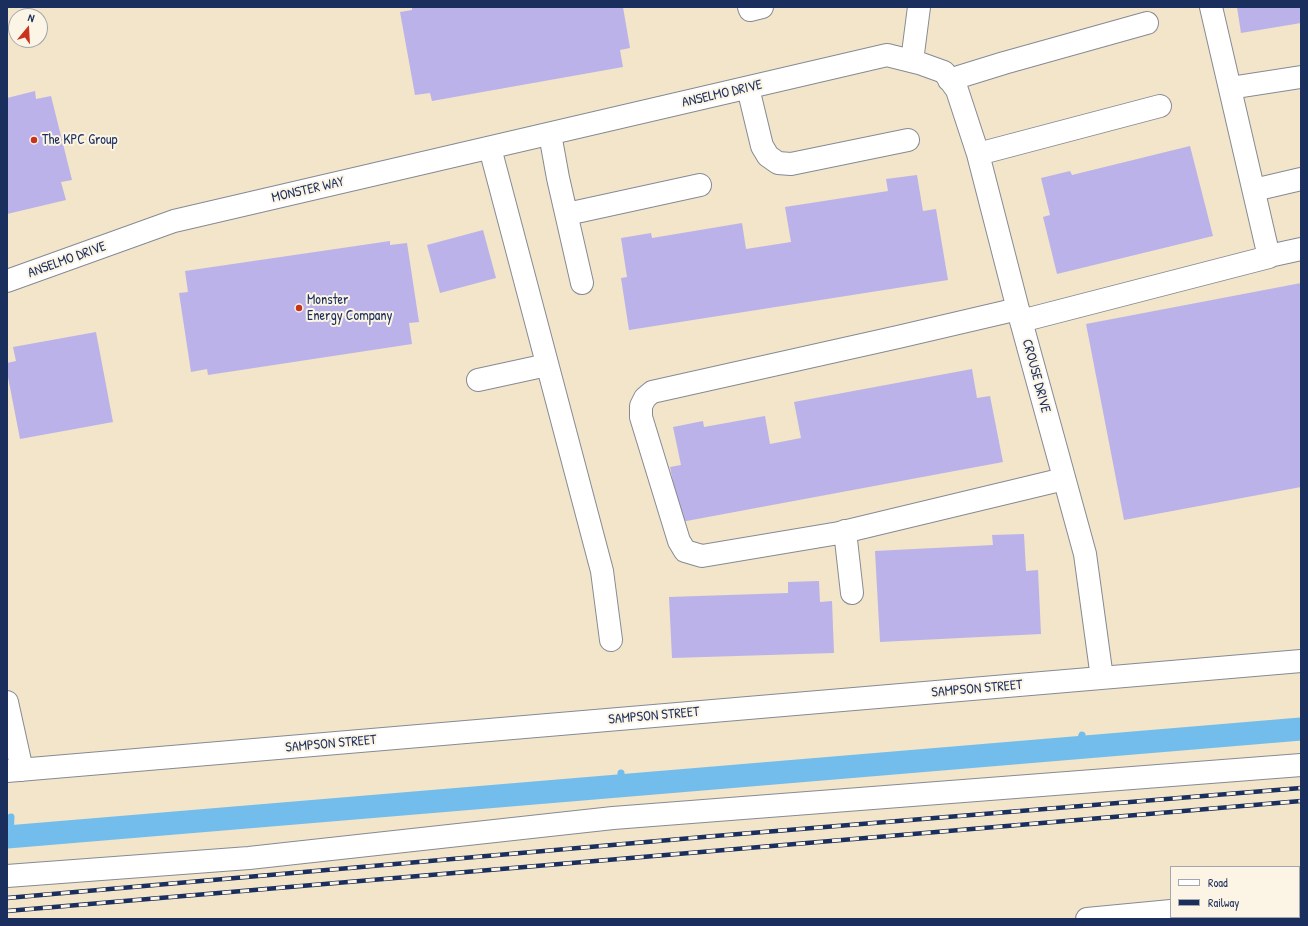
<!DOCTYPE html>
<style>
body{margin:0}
#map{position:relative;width:1308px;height:926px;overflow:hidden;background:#f2e5c9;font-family:"Patrick Hand",sans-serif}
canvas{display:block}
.frame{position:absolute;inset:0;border:8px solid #1b2f5e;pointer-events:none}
.legend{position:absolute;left:1170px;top:866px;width:130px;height:52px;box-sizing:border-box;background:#fcf5e5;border:1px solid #a2a6af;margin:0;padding:5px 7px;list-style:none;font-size:12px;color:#1b2f5e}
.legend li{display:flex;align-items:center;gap:8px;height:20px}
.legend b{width:20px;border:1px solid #a2a6af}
.north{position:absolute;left:8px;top:8px;width:40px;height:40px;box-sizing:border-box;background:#fcf5e5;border:1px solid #a2a6af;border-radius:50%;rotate:18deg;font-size:11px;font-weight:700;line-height:16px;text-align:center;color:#1b2f5e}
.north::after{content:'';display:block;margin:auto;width:14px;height:18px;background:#c8321e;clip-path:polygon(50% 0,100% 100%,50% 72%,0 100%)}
</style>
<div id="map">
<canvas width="1308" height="926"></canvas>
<div class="frame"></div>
<ul class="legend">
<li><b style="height:5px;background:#fff"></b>Road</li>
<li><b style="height:5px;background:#1b2f5e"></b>Railway</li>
</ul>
<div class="north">N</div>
</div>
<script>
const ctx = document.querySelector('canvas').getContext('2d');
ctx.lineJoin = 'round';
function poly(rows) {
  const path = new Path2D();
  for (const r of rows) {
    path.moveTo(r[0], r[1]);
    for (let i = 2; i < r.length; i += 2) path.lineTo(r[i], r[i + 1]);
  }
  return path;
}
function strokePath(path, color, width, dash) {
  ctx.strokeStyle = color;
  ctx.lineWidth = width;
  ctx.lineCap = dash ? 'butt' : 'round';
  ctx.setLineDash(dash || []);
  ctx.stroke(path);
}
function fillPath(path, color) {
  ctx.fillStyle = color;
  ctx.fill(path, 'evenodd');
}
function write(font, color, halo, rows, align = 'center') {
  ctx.font = font + ' "Patrick Hand",sans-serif';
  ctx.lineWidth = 4;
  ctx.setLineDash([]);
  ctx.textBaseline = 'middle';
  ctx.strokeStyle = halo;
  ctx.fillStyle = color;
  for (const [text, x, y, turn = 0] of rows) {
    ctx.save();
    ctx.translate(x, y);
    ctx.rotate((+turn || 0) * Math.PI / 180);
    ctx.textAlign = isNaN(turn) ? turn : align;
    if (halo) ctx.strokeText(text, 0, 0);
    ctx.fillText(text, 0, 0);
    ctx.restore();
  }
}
strokePath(poly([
 [1078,747,1082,735],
 [621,773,621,785],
 [10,837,11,817]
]), '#73bdec', 7);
strokePath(poly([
 [7,837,1301,729]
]), '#73bdec', 23);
fillPath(poly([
 [412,7,623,7,630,48,620,50,623,67,432,101,430,93,415,95,400,12,412,10],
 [1237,7,1301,7,1301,23,1241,33],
 [35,91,36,99,51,96,72,180,61,182,66,200,7,214,7,98],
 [1190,146,1213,236,1057,274,1043,217,1050,215,1041,178,1070,171,1072,175],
 [917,175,923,211,936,209,948,280,629,330,621,278,627,277,621,238,651,233,652,238,742,223,746,249,791,242,785,207,888,191,886,179],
 [483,230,496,278,440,293,427,245],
 [390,241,390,245,407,243,419,322,409,323,412,344,208,375,207,369,191,372,179,293,188,292,185,271],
 [1301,283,1301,487,1124,520,1086,324],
 [96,332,113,422,20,439,7,372,7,363,16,361,13,347],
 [972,369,977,398,990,396,1003,462,681,522,670,467,681,465,673,427,703,421,704,427,765,416,770,444,801,438,794,402],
 [1024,534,1026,571,1038,570,1041,634,880,642,875,551,993,545,992,535],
 [819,581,820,602,832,601,834,653,672,658,669,597,788,593,788,582]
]), '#bbb2ea');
const minor = poly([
 [749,7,750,10,762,7],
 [912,61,919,7],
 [949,80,1004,63,1147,23],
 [748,88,762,146,768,156,778,163,791,164,908,140],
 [1230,88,1301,77],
 [550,134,558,178,582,283],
 [490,148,602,571,611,640],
 [978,154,1160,106],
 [1254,190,1301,179],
 [567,214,700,185],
 [1269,256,1301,249],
 [7,281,174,221,887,55,919,63,944,72,957,90,978,154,1021,321,1085,554,1102,678],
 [1018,309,898,337,652,392,645,398,641,406,641,417,679,541,685,551,702,556,839,533,1064,479],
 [1021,321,1269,257,1211,7],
 [478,380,547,365],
 [845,531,852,593],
 [7,702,22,770],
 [7,771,1301,661],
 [7,876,249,858,613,818,1301,765],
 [1227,917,1228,919],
 [1087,919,1171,911]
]);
strokePath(minor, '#868a94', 24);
strokePath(minor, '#fff', 22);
const rail = poly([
 [7,898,715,836,1301,788],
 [7,911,1301,801]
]);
strokePath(rail, '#1b2f5e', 4.5);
strokePath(rail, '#fcf5e5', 3, [9]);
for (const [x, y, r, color] of [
 [34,140,4,"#c8321e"],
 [299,308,4,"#c8321e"]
]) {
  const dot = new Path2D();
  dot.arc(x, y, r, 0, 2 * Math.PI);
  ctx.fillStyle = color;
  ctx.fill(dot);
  strokePath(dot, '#fcf5e5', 1.5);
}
write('14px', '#1b2f5e', '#fcf5e5', [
 ["ANSELMO DRIVE",722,94,-13],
 ["MONSTER WAY",308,190,-13],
 ["ANSELMO DRIVE",67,260,-20],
 ["CROUSE DRIVE",1036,376,75],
 ["SAMPSON STREET",977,689,-5],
 ["SAMPSON STREET",654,716,-5],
 ["SAMPSON STREET",331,744,-5]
]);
write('14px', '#1b2f5e', '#fcf5e5', [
 ["The KPC Group",42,140],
 ["Monster",307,300],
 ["Energy Company",307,316]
], 'left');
</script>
